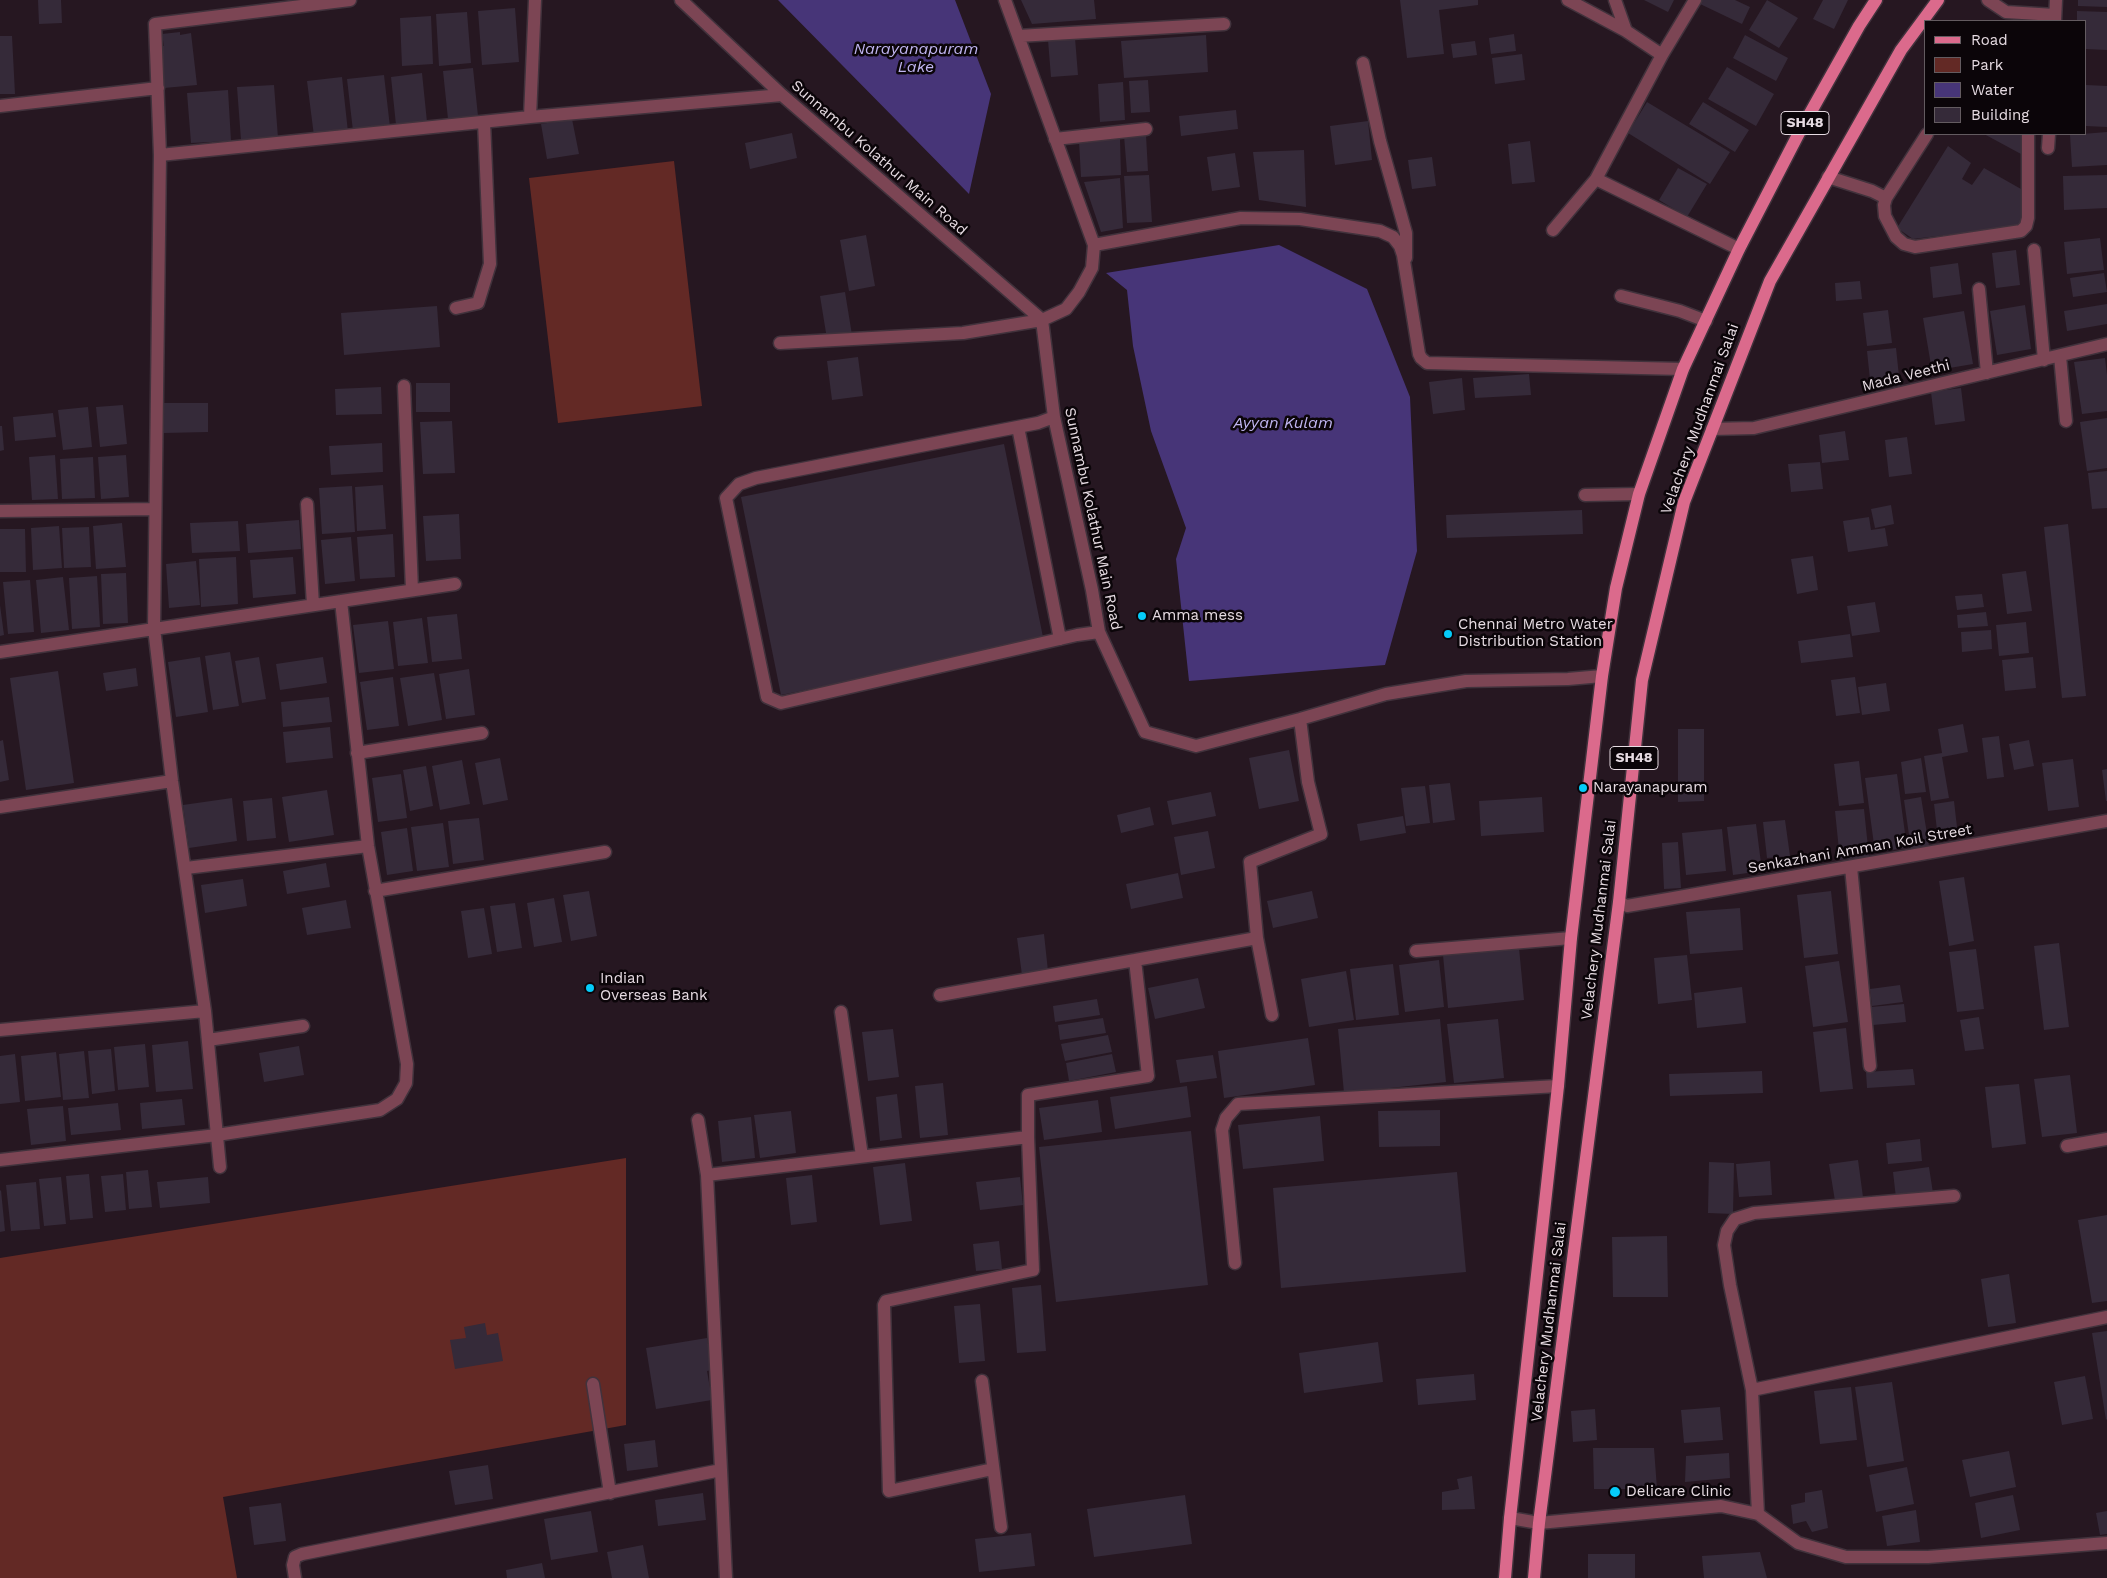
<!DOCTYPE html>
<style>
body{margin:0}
#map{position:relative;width:2107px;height:1578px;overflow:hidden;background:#261721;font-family:"Work Sans",sans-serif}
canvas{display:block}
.legend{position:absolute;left:1924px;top:20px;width:162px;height:115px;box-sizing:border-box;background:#0b0509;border:1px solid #635b60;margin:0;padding:6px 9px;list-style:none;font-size:15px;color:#e6dbe2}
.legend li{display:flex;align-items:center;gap:10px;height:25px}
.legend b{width:25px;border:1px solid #635b60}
</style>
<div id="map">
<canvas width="2107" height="1578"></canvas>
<ul class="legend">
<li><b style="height:6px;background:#db6a8c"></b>Road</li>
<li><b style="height:14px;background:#632925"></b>Park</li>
<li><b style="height:14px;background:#473578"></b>Water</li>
<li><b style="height:14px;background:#352a39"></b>Building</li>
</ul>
</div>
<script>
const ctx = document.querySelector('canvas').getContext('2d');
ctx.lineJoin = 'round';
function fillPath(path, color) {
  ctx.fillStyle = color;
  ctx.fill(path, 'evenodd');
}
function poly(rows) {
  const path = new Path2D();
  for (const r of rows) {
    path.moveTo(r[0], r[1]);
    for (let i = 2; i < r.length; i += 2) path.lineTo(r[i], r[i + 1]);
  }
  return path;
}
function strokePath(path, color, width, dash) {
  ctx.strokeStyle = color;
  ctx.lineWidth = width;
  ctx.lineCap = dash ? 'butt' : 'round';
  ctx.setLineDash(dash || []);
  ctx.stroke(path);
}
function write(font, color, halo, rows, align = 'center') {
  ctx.font = font + ' "Work Sans",sans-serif';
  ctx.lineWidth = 5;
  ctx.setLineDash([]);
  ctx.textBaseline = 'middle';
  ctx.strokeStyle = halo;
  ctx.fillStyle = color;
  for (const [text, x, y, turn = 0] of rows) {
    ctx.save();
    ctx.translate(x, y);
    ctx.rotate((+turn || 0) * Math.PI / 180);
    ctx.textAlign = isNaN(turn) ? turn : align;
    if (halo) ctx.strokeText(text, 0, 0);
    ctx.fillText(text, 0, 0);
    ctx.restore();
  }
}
fillPath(poly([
 [674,161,702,406,558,423,529,178],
 [626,1158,626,1425,223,1497,237,1578,0,1578,0,1258]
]), '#632925');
fillPath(poly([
 [778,0,955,0,991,94,969,194],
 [1279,245,1367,289,1410,397,1417,551,1385,665,1189,681,1176,559,1186,528,1151,431,1133,346,1127,290,1106,273]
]), '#473578');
fillPath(poly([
 [38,0,61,0,62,23,39,24],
 [1021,0,1094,0,1096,19,1032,24],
 [1400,0,1478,0,1478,5,1439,10,1444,54,1407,58],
 [1644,0,1674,0,1668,12],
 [1699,0,1735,0,1750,7,1742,24,1698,3],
 [1767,0,1798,18,1779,48,1749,30],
 [1823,0,1848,0,1834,29,1813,19],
 [2078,0,2107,0,2107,7,2078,6],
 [515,8,519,62,482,65,478,11],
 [2077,11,2107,12,2107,50,2086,49,2086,21,2077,21],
 [467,12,471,63,439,66,436,14],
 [431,16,433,64,402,66,400,18],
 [180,32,180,35,191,33,197,85,164,88,160,46,164,46,162,34],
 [1514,34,1516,51,1491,54,1489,38],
 [1206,35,1208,72,1124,78,1121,41],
 [1745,35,1788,58,1776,81,1733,58],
 [0,36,12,36,15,94,0,94],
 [1075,38,1078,75,1051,77,1048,40],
 [1475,41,1477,55,1453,58,1451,44],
 [1522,54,1525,80,1495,84,1492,58],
 [1727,67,1774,94,1756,126,1708,99],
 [473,68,478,116,448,119,443,71],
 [422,73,427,122,396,125,391,77],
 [384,75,390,127,353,131,347,79],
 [342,77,348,132,314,136,307,81],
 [1148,80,1150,112,1131,113,1129,81],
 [1123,82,1125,120,1100,122,1098,84],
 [274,85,278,138,241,140,237,87],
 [2086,85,2107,86,2107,127,2086,126],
 [228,90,231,141,191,143,187,93],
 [1647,102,1730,152,1710,184,1628,133],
 [1703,102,1749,130,1735,152,1689,124],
 [1236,110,1238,129,1181,136,1179,116],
 [572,119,579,154,547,159,541,124],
 [1368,121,1372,160,1335,165,1330,126],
 [2107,132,2107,165,2072,167,2070,135],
 [792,133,797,158,750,169,745,143],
 [1984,134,2022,134,2021,154],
 [1146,135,1148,171,1127,172,1124,136],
 [1120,139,1121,175,1081,177,1079,141],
 [1530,141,1535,182,1512,184,1508,144],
 [1948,146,1971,163,1962,179,1972,185,1984,168,2021,189,2022,226,1913,239,1897,228],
 [1304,150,1306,207,1259,200,1253,152],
 [1235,153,1240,187,1212,191,1207,157],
 [1432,157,1436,186,1412,189,1408,160],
 [1678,168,1707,184,1687,217,1659,200],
 [1149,175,1152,222,1127,223,1124,176],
 [2107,175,2107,208,2064,210,2063,176],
 [1120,178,1123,228,1101,232,1084,182],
 [866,235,875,286,849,291,840,240],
 [2100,238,2104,270,2067,274,2064,242],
 [2016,250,2020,285,1996,288,1992,253],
 [1958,263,1962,294,1933,298,1930,267],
 [2104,273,2107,292,2073,297,2070,278],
 [1860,281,1862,299,1836,301,1835,283],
 [845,292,852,335,827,339,820,296],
 [2107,304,2107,324,2067,331,2064,311],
 [2025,305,2031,349,1997,355,1990,311],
 [437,306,440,347,344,355,341,313],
 [1888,310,1892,343,1867,346,1863,313],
 [1964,311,1973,364,1932,371,1923,318],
 [1896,348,1900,386,1871,389,1867,351],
 [858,357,863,396,832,400,827,361],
 [2105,358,2107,375,2107,411,2082,414,2074,362],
 [1529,374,1531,395,1475,398,1473,378],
 [1462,378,1465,410,1433,414,1429,382],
 [416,383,450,383,450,412,416,412],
 [381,387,382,414,336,415,335,389],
 [1961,388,1965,421,1935,425,1931,392],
 [163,403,208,403,208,432,164,433],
 [123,405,127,444,100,447,96,407],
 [88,407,92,447,63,450,58,410],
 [53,413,56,437,15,441,13,417],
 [2107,418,2107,468,2087,471,2080,422],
 [452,421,455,473,423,474,420,422],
 [0,426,2,426,4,450,0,451],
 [1845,431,1849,460,1822,463,1819,435],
 [1907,437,1912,474,1889,477,1885,440],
 [382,443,383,472,331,475,329,446],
 [1004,444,1044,642,781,695,741,497],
 [55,455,58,499,32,500,29,457],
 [126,455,129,497,101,499,98,457],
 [93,457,95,498,62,499,60,459],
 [1820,462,1823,489,1791,492,1788,464],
 [2107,471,2107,508,2092,509,2088,473],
 [383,485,386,529,357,531,355,487],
 [352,486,355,532,322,534,319,488],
 [1891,505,1894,524,1875,528,1871,509],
 [1582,510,1583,534,1447,538,1446,515],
 [459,514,461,559,426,561,423,516],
 [1869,517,1871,530,1885,528,1888,546,1848,552,1843,521],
 [299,520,301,549,248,553,246,524],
 [238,521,240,551,192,553,190,523],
 [122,523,126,567,96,569,93,526],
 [2068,524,2086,696,2062,698,2044,527],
 [59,526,62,568,33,570,31,528],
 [89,527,91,567,64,568,62,528],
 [0,529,25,529,26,572,0,572],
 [393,534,395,577,360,579,357,537],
 [351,537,355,581,325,584,321,540],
 [1813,556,1818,590,1797,594,1791,559],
 [236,557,238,604,201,607,199,559],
 [293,557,296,594,253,598,250,560],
 [196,561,200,605,169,608,166,564],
 [2026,571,2032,611,2007,614,2002,574],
 [126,573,128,623,103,624,101,574],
 [97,576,100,627,72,629,69,578],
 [63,577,69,630,41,633,36,580],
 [30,580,34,632,8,634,3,582],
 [1982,594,1984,607,1957,610,1955,596],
 [1875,602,1880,632,1852,636,1847,606],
 [0,605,4,635,0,636],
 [1986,612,1988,626,1958,628,1957,615],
 [457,614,462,659,432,662,427,617],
 [422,618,428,663,398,666,393,622],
 [388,621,394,669,359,673,353,625],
 [2026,622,2029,653,1999,656,1996,625],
 [1991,630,1992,649,1962,652,1961,632],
 [1850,634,1853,657,1801,663,1798,641],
 [230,652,239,706,213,710,205,656],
 [200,657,208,712,176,717,168,662],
 [259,657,266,699,242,703,235,661],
 [323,657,327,683,280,690,276,664],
 [2033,657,2036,688,2005,691,2002,660],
 [136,668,138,686,106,691,103,673],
 [469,669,475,715,446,719,439,674],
 [58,671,74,783,26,790,10,678],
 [434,673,442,720,408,726,400,678],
 [393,677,399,726,367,730,360,682],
 [1855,677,1860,713,1836,716,1831,680],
 [1886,683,1890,711,1862,715,1858,687],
 [329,697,332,722,283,727,281,702],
 [1963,724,1968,752,1942,757,1949,798,1931,801,1924,756,1942,753,1938,729],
 [330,727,333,758,286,763,283,732],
 [1678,729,1704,729,1704,801,1678,802],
 [1999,736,2004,777,1987,779,1982,738],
 [3,740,9,780,0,782,0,741],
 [2029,740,2034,766,2014,770,2009,744],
 [1289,750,1299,801,1259,809,1249,758],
 [500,758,508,800,483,805,475,763],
 [1921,758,1926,792,1905,794,1901,762],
 [2073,759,2079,807,2048,811,2042,763],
 [462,760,470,804,440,810,432,766],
 [1859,761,1864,803,1839,806,1834,764],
 [426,766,433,806,410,811,403,770],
 [2107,769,2107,801,2106,801,2102,770],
 [401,774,407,818,378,822,372,778],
 [1897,774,1907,848,1875,852,1865,778],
 [1450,783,1455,820,1433,823,1429,785],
 [1425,786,1430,823,1406,826,1401,788],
 [327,790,334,835,289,842,282,797],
 [1211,792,1216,816,1172,825,1167,801],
 [1542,797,1544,832,1481,836,1479,801],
 [1921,797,1929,846,1911,849,1904,800],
 [232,798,237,841,189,848,183,805],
 [272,798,276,838,247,841,243,801],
 [1954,801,1958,836,1938,839,1934,804],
 [1150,807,1154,825,1121,833,1117,815],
 [1864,809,1869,857,1840,860,1835,811],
 [1403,816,1406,833,1360,841,1357,824],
 [479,818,484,860,453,864,448,821],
 [1785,820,1790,856,1767,858,1763,822],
 [443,823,449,867,417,871,411,827],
 [1756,824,1762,871,1733,875,1727,827],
 [407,828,413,871,387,875,381,832],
 [1722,829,1726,871,1686,875,1682,833],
 [1208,831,1215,868,1181,875,1174,837],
 [1678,842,1681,888,1664,889,1662,843],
 [326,863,330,887,287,894,283,871],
 [1178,873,1183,898,1131,909,1126,884],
 [1964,877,1974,941,1949,946,1939,881],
 [243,879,247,906,205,913,201,885],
 [589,891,597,936,571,941,563,895],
 [1312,891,1318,918,1273,928,1267,901],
 [1831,891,1838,954,1804,958,1797,895],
 [554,898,562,942,534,947,527,903],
 [346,900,351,928,307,935,302,908],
 [515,903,522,948,497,952,490,906],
 [484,908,492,954,468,958,461,911],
 [1740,908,1743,950,1690,954,1686,912],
 [1044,934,1048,971,1022,975,1017,938],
 [2059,943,2069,1027,2044,1030,2034,946],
 [1519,948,1524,1000,1448,1008,1443,955],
 [1976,949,1984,1009,1957,1012,1949,952],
 [1687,955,1692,1000,1658,1004,1654,958],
 [1439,960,1444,1007,1405,1012,1399,965],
 [1839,961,1848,1022,1813,1027,1805,966],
 [1393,964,1399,1015,1356,1020,1350,969],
 [1346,971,1354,1020,1309,1027,1301,979],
 [1198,978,1205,1008,1155,1019,1148,988],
 [1900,985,1903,1002,1872,1006,1870,989],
 [1742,987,1746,1023,1697,1028,1694,993],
 [1097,999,1100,1015,1055,1022,1053,1006],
 [1904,1004,1906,1022,1873,1025,1871,1007],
 [1979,1017,1984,1049,1965,1051,1960,1020],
 [1103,1018,1106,1033,1060,1040,1058,1025],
 [1440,1019,1446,1082,1344,1093,1338,1029],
 [1498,1019,1504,1078,1454,1083,1447,1024],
 [1846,1028,1853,1089,1820,1092,1813,1032],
 [893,1029,899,1077,868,1081,862,1032],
 [1108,1035,1112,1052,1065,1061,1061,1044],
 [1308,1038,1315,1085,1224,1098,1218,1051],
 [188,1041,193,1089,156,1092,152,1045],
 [145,1044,149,1087,118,1090,114,1047],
 [299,1046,304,1075,264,1082,259,1053],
 [111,1049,115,1091,92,1094,88,1051],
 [84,1051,89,1098,63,1100,59,1054],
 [56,1052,61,1097,25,1101,21,1056],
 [15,1054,20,1102,0,1104,0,1056],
 [1112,1054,1116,1072,1069,1081,1066,1063],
 [1213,1055,1217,1078,1180,1083,1176,1060],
 [1913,1069,1915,1085,1867,1088,1866,1072],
 [1762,1071,1763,1093,1670,1096,1669,1074],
 [2070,1075,2077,1133,2042,1137,2034,1079],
 [943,1083,948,1135,920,1138,915,1086],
 [2019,1084,2026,1144,1992,1148,1985,1087],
 [1187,1086,1191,1117,1115,1129,1110,1097],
 [897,1094,902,1138,880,1141,876,1097],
 [182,1099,185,1125,142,1129,140,1103],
 [1098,1100,1102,1132,1044,1140,1039,1108],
 [118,1103,121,1130,71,1135,68,1108],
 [63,1106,66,1141,31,1145,27,1109],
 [1440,1110,1440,1146,1379,1147,1378,1111],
 [791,1111,796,1153,760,1158,754,1115],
 [1320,1116,1324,1161,1243,1169,1238,1125],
 [751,1117,755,1158,722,1162,718,1121],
 [1191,1131,1208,1285,1056,1302,1039,1147],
 [1920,1139,1922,1161,1888,1164,1886,1143],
 [1858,1160,1863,1197,1835,1201,1829,1164],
 [1770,1161,1772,1195,1739,1197,1736,1164],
 [1709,1162,1734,1163,1733,1214,1708,1213],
 [905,1163,912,1221,880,1225,873,1167],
 [1929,1167,1933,1193,1896,1198,1893,1172],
 [148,1170,152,1207,129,1209,126,1172],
 [1457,1172,1466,1272,1281,1288,1273,1188],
 [89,1174,93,1218,70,1220,66,1176],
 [123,1174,126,1210,105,1212,101,1176],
 [812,1175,817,1222,791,1225,786,1178],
 [61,1177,66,1224,44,1226,39,1179],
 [208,1177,210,1203,160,1208,157,1182],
 [1020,1177,1023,1205,980,1210,976,1182],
 [36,1182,40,1229,11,1231,6,1185],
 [1,1190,5,1231,0,1232,0,1191],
 [2107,1215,2107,1301,2092,1303,2078,1220],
 [1667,1236,1668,1297,1613,1297,1612,1237],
 [999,1241,1002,1269,976,1271,973,1244],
 [2009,1274,2016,1323,1988,1327,1981,1279],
 [1041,1285,1046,1351,1017,1353,1012,1288],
 [980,1304,985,1361,959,1363,954,1306],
 [485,1323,487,1335,498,1333,503,1361,455,1369,450,1340,466,1338,464,1327],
 [2107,1331,2107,1419,2106,1420,2092,1333],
 [707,1338,712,1370,707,1371,712,1400,656,1409,646,1348],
 [1378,1342,1383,1382,1304,1393,1299,1353],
 [1474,1374,1476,1400,1418,1405,1416,1379],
 [2085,1376,2093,1419,2062,1425,2054,1382],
 [1892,1382,1904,1461,1867,1467,1855,1387],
 [1851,1387,1857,1440,1820,1444,1814,1391],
 [1720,1407,1723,1440,1684,1443,1681,1410],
 [1595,1409,1597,1440,1573,1442,1571,1411],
 [655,1440,658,1467,627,1471,624,1444],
 [1593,1448,1654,1448,1657,1489,1594,1489],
 [2009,1451,2016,1487,1970,1497,1962,1460],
 [1729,1453,1730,1478,1685,1482,1686,1456],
 [488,1465,493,1499,455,1505,449,1471],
 [1907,1467,1914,1504,1876,1512,1869,1475],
 [1472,1476,1475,1509,1442,1510,1442,1492,1459,1489,1457,1479],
 [1822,1490,1828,1528,1812,1532,1806,1521,1793,1524,1791,1505,1805,1502,1805,1493],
 [703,1493,706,1520,658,1526,655,1500],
 [1185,1495,1192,1544,1094,1557,1087,1509],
 [2013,1495,2020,1530,1981,1538,1975,1503],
 [281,1503,286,1541,254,1545,249,1507],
 [1916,1510,1920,1542,1887,1546,1882,1516],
 [591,1511,598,1552,551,1560,544,1519],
 [2107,1511,2107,1534,2100,1535,2096,1513],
 [1031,1533,1035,1566,979,1572,975,1539],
 [643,1545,649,1578,612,1578,607,1552],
 [1760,1552,1767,1578,1704,1578,1702,1556],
 [1588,1554,1635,1554,1635,1578,1588,1578],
 [542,1563,545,1578,507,1578,506,1570]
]), '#352a39');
const minor = poly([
 [350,0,155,24,160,155,530,117,782,95],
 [681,0,782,95,1042,320,1054,417,1092,590,1099,632,1145,732,1196,746,1300,719,1386,694,1466,681,1568,679,1602,676],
 [1568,0,1626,31,1662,55],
 [1615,0,1626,31],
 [1695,0,1662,55,1596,179,1739,249],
 [1988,0,2006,12,2055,15],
 [2055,21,2056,0],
 [1018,36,1224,24],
 [1363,63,1380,141,1406,233,1406,258],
 [0,106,158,88],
 [530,117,535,0],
 [1055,139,1146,129],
 [2048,148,2049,134],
 [160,155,154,628,172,781,205,1011,220,1167],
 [1828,177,1872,191,1886,198,1927,134],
 [1886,198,1884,205,1885,216,1896,237,1904,244,1915,247,2021,231,2026,226,2028,218,2028,134],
 [1553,230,1596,179],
 [1094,245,1241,218,1300,219,1380,231,1393,237,1400,246,1403,255,1419,354,1421,358,1427,363,1683,369],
 [2034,250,2044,360],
 [1979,289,1987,373],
 [1621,296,1680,311,1706,321],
 [456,308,478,303,490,264,484,122],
 [780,343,963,333,1042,320,1066,309,1079,292,1092,268,1094,245,1005,0],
 [2060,356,2066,421],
 [404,386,412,590],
 [1054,417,1038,423,756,478,739,484,726,498,767,697,781,703,1077,635,1099,632],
 [1018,427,1060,639],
 [1712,429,1754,428,2107,344],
 [1585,495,1639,494],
 [307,504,313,605],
 [0,511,155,509],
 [0,652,455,584],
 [357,753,482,733],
 [0,807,172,781],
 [1851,867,1870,1066],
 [186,868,368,846],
 [375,891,605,852],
 [1619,902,1627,906,1668,899,2107,821],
 [1257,938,1272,1015],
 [1416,951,1571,938],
 [940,995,1135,960],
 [841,1012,862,1156],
 [0,1030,205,1011],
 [208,1040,303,1026],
 [2067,1146,2107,1139],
 [0,1160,217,1135,380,1110,397,1099,406,1083,407,1064,368,846,341,601],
 [707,1175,1028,1137,1028,1095,1148,1076,1135,960,1257,938,1250,862,1321,834,1308,782,1300,719],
 [1235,1263,1222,1130,1226,1118,1238,1104,1558,1086],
 [982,1381,1001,1527],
 [593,1384,610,1493],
 [1752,1390,2107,1317],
 [993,1469,889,1491,884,1305,886,1301,1033,1270,1028,1137],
 [721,1470,726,1578],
 [1758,1514,1752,1390,1730,1285,1724,1245,1727,1231,1735,1219,1754,1213,1954,1196],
 [1510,1518,1539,1523,1721,1506,1758,1514,1798,1543,1846,1557,1928,1557,2107,1543],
 [295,1578,293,1565,295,1557,302,1554,721,1470,707,1175,698,1120]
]);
const major = poly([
 [1505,1578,1510,1518,1558,1086,1571,938,1602,676,1616,588,1639,494,1683,369,1739,249,1799,133,1859,26,1876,0],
 [1534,1578,1539,1523,1619,902,1642,680,1684,502,1770,281,1901,50,1938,0]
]);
strokePath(minor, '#41323c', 15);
strokePath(major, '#41323c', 15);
strokePath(minor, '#7c4554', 12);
strokePath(major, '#db6a8c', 12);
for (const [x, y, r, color] of [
 [1142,616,5,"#05cbf9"],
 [1448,634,5,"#05cbf9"],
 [1583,788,5,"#05cbf9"],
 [590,988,5,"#05cbf9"],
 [1615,1492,6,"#05cbf9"]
]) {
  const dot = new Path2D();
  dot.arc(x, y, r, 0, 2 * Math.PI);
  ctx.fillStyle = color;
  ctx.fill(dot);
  strokePath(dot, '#0b0509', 2);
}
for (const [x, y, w] of [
 [1805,123,48],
 [1634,758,48]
]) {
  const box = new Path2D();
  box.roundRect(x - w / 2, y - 11.5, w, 23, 4);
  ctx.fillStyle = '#0b0509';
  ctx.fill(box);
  strokePath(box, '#e6dbe2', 1);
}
write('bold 14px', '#e6dbe2', null, [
 ["SH48",1805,123],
 ["SH48",1634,758]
]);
write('15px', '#e6dbe2', '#0b0509', [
 ["Sunnambu Kolathur Main Road",879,158,41],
 ["Mada Veethi",1906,376,-14],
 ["Velachery Mudhanmai Salai",1700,419,-70],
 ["Sunnambu Kolathur Main Road",1093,519,78],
 ["Senkazhani Amman Koil Street",1860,849,-10],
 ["Velachery Mudhanmai Salai",1599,920,-83],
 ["Velachery Mudhanmai Salai",1549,1322,-83]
]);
write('15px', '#e6dbe2', '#0b0509', [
 ["Amma mess",1152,616],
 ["Chennai Metro Water",1458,625],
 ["Distribution Station",1458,642],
 ["Narayanapuram",1593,788],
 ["Indian",600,979],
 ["Overseas Bank",600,996],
 ["Delicare Clinic",1626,1492]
], 'left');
write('italic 16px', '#c0b5f1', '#0b0509', [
 ["Narayanapuram",916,49],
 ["Lake",916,67],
 ["Ayyan Kulam",1283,423]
]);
</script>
